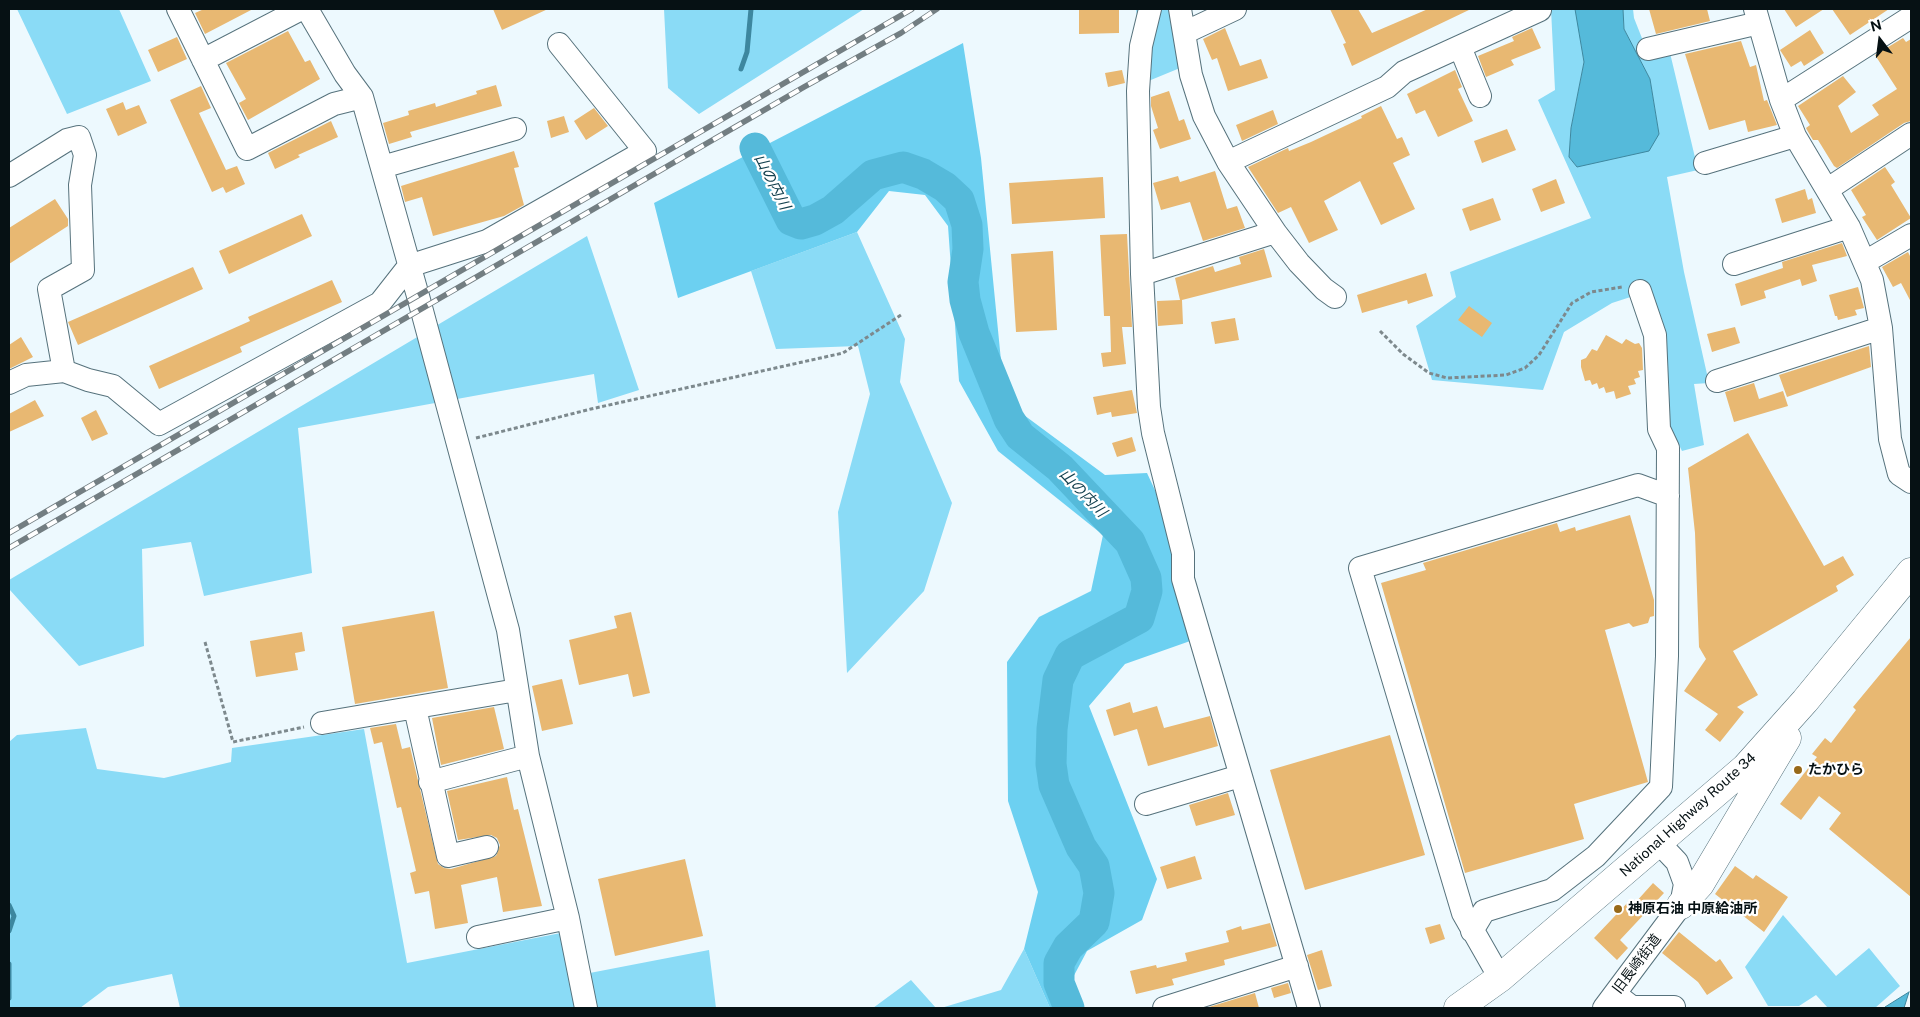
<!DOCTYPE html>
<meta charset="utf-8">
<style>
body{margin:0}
#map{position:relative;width:1920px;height:1017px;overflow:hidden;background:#edf9fe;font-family:"Public Sans",sans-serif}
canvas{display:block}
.frame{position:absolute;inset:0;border:10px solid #061114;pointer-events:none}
.north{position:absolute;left:1855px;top:15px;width:50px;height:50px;-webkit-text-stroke:4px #fff;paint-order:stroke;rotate:345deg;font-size:14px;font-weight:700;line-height:20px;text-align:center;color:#061114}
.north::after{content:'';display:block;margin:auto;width:18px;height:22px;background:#061114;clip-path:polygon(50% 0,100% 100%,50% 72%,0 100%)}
</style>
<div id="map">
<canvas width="1920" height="1017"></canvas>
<div class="frame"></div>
<div class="north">N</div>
</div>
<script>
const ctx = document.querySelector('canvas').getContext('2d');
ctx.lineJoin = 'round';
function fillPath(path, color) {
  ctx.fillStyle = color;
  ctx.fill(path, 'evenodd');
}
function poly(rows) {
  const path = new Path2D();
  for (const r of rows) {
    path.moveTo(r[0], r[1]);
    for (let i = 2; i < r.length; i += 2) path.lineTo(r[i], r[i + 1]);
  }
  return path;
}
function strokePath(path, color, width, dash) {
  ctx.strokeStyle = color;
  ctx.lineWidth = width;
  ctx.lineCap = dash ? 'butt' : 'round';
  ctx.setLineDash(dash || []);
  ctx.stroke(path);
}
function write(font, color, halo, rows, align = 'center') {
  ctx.font = font + ' "Public Sans","Noto Sans JP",sans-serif';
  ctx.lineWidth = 4.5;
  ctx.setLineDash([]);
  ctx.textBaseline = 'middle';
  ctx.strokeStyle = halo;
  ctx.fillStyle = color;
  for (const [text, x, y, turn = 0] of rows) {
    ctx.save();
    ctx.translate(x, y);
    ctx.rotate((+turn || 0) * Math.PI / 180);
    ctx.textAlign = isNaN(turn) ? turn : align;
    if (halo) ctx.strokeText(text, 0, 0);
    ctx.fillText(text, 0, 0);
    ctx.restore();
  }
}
fillPath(poly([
 [17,9,119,9,151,81,67,114],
 [664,9,864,9,699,114,668,88],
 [1136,9,1185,9,1180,68,1146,82],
 [1551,9,1575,9,1577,15,1584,62,1571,128,1569,157,1577,167,1659,134,1650,79,1624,29,1623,9,1633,9,1634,18,1649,56,1670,53,1698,170,1667,177,1684,272,1709,383,1694,384,1704,445,1682,451,1670,427,1666,332,1649,291,1612,303,1564,332,1543,390,1432,380,1416,326,1456,297,1450,272,1591,218,1538,100,1555,90],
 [857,232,905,339,900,382,952,503,924,591,847,673,838,512,870,394,858,346,776,349,751,271],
 [587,236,639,390,598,403,594,374,298,428,312,573,204,596,191,542,142,549,144,646,79,666,9,589,9,580],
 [86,728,97,769,164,778,231,762,232,748,364,729,407,963,561,933,569,977,709,950,716,1008,180,1008,172,974,108,987,80,1008,9,1008,9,742,17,735],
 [1783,915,1836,976,1869,948,1900,986,1875,1008,1828,1008,1816,995,1799,1006,1768,1006,1745,967],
 [1024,949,1050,1008,941,1008,1001,990],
 [911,980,936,1008,873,1008]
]), '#8adbf6');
fillPath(poly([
 [963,43,981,158,1005,401,1105,475,1147,473,1167,516,1193,640,1125,664,1089,706,1157,879,1142,920,1087,951,1070,983,1083,1008,1050,1008,1024,949,1038,892,1008,801,1007,662,1039,617,1091,591,1103,535,998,451,959,381,948,226,925,195,889,191,857,232,678,298,654,203]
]), '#6cd0f1');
const water = poly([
 [1575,9,1623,9,1624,29,1650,79,1659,134,1649,151,1577,167,1569,157,1571,128,1584,62,1575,9],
 [1909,992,1904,1008,1884,1008,1885,1007,1909,992]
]);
fillPath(water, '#55bada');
strokePath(water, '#3d879f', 1);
strokePath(poly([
 [741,69,747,52,751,9],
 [9,905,14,916,9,931],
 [9,964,9,998]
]), '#3d879f', 5);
strokePath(poly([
 [755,148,791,220,801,224,815,220,833,210,873,175,903,167,923,174,945,187,959,200,967,225,968,249,963,282,965,300,974,333,1009,419,1020,436,1060,468,1130,542,1146,578,1147,591,1139,618,1070,655,1058,680,1052,729,1051,764,1054,785,1081,847,1094,866,1099,893,1094,922,1068,947,1059,963,1059,983,1069,1008]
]), '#55bada', 31);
fillPath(poly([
 [204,9,253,9,205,34,195,13],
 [493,9,548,9,502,30],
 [1079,9,1119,9,1119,33,1079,34],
 [1330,9,1358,9,1372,33,1428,9,1471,9,1352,66,1343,44,1346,43],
 [1649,9,1707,9,1710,21,1656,34],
 [1784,9,1824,9,1796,27],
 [1832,9,1889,9,1850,35],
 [1225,28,1240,66,1261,59,1268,78,1228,91,1217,58,1212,60,1203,39],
 [1532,28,1541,48,1511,60,1514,65,1486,77,1478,56,1514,41,1512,37],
 [1810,30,1824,53,1804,66,1801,61,1791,67,1780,50],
 [288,31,305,62,310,60,320,79,248,120,239,103,246,99,226,63],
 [177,37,187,59,158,72,148,50],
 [1903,38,1906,42,1911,39,1911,121,1904,123,1837,168,1834,166,1818,140,1813,140,1807,130,1806,128,1810,125,1798,106,1843,76,1856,92,1838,106,1851,133,1879,115,1872,105,1897,89,1875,55],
 [1741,41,1750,67,1756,65,1764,101,1767,100,1777,125,1748,132,1745,120,1709,130,1685,54],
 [1122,70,1125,83,1108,87,1105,73],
 [1455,70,1462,87,1458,89,1473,121,1438,137,1425,110,1416,114,1407,94],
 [496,85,502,106,410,132,412,137,389,144,383,123,409,115,408,111,435,103,436,107,477,94,476,91],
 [201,86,211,108,199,113,226,170,237,166,245,184,226,193,223,187,212,192,170,100],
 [1169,91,1179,121,1184,119,1191,139,1160,149,1153,130,1158,128,1151,106,1151,97],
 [123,102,126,110,139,105,147,123,118,136,106,109],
 [1381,106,1397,139,1402,137,1410,155,1393,163,1415,209,1381,225,1360,181,1324,201,1338,230,1309,243,1291,207,1278,213,1248,167,1288,148,1289,151,1311,142,1362,118,1361,116],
 [594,108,608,126,586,140,574,121],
 [1273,110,1278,124,1242,141,1236,125],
 [564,116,569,132,551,138,547,121],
 [331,121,338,137,298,155,300,157,275,169,268,153],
 [1507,129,1516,150,1482,163,1474,141],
 [514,151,519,167,514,168,524,205,504,216,433,236,422,197,405,202,401,186],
 [1885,167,1895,182,1891,185,1911,218,1877,240,1862,217,1866,215,1851,190],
 [1215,171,1227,209,1237,206,1245,228,1203,241,1190,202,1161,210,1153,183,1178,176,1180,182],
 [1103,177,1105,218,1012,224,1009,183],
 [1556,179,1565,203,1541,212,1532,189],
 [1805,189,1808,200,1812,198,1816,213,1782,223,1775,199],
 [1493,198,1501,220,1470,231,1462,209],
 [55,199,68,219,68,226,9,264,9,228],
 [302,214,312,236,229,274,219,251],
 [1127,234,1132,327,1122,327,1126,364,1103,367,1101,353,1111,352,1110,316,1104,316,1100,235],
 [1842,243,1847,256,1812,265,1817,281,1802,286,1800,279,1764,291,1766,298,1741,306,1735,284,1783,268,1782,262],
 [1264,249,1272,277,1182,300,1183,324,1158,326,1157,301,1180,300,1175,278,1213,266,1215,272,1241,264,1239,257],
 [1053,251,1057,330,1016,332,1011,254],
 [1908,252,1911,258,1911,302,1901,283,1893,287,1882,267],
 [193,267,203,289,78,345,68,322],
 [1426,273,1433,296,1408,304,1407,300,1362,313,1357,295],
 [332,280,342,302,240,347,242,352,159,389,149,366,250,321,248,317],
 [1858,287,1864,308,1855,310,1857,315,1838,320,1837,316,1835,316,1829,295],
 [1469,306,1492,323,1482,337,1458,320],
 [1235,318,1239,340,1215,344,1211,322],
 [1735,327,1740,343,1712,352,1707,334],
 [1606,335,1622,344,1626,339,1635,344,1639,343,1642,348,1643,370,1638,371,1640,377,1634,379,1636,384,1628,386,1631,394,1616,399,1614,391,1606,393,1604,387,1599,389,1597,383,1592,385,1590,380,1585,381,1581,367,1581,360,1586,358,1592,349,1597,351],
 [21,337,33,357,9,369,9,345],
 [1869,346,1871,367,1787,397,1779,375],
 [1754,383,1759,399,1783,391,1788,406,1734,422,1725,392],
 [1132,390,1137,413,1112,417,1111,412,1097,415,1093,397],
 [35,400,44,416,9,432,9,414],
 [96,410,108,434,92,441,81,418],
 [1748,433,1824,566,1843,556,1854,575,1836,586,1838,591,1733,651,1758,695,1737,707,1744,712,1720,742,1705,730,1718,714,1684,691,1706,659,1699,647,1695,533,1688,468],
 [1132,437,1136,451,1117,457,1112,443],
 [1630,515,1654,600,1654,616,1650,617,1648,623,1633,627,1629,623,1605,630,1648,782,1574,804,1584,839,1465,873,1381,583,1426,570,1423,563,1557,523,1560,532,1575,527,1576,531],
 [434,611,448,688,355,704,342,627],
 [631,612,650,693,633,697,628,674,579,685,569,640,617,628,614,616],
 [302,632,305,651,295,653,298,670,256,677,250,641],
 [1911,637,1911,897,1829,829,1841,813,1819,796,1801,820,1780,804,1817,757,1812,754,1825,738,1831,743,1856,710,1853,707],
 [562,679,573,724,542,731,532,686],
 [1130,702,1133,713,1157,706,1164,728,1210,716,1218,746,1148,766,1137,729,1114,736,1106,710],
 [494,707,504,749,441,765,432,718],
 [396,724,402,749,410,747,438,864,444,868,451,869,496,856,500,845,497,838,491,835,458,840,447,791,507,777,514,810,518,809,542,906,503,912,497,877,461,885,468,923,435,929,429,891,415,894,410,873,416,871,401,807,397,808,382,742,374,744,370,728],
 [1390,735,1425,855,1305,890,1270,770],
 [1228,793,1235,815,1196,826,1189,805],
 [1195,856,1202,879,1167,889,1160,867],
 [685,859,703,936,615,956,598,879],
 [1735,866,1753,879,1756,875,1788,897,1764,932,1715,894],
 [1653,883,1664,893,1620,940,1628,948,1617,960,1594,938,1631,899,1635,903],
 [1270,923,1277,946,1224,960,1225,965,1172,979,1174,985,1136,994,1130,971,1156,965,1157,968,1187,961,1185,953,1229,942,1226,931,1241,926,1242,930],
 [1440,924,1445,939,1430,944,1425,928],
 [1679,932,1716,962,1720,959,1733,978,1707,995,1698,982,1662,953],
 [1322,950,1332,986,1318,990,1307,955],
 [1288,983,1291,993,1274,998,1271,988],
 [1255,993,1259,1008,1209,1008,1209,1007]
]), '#e8b872');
const minor = poly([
 [178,9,247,149,334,104,362,97],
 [307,9,345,74,362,97,418,296,508,630,528,756,568,918,586,1008],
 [1150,9,1141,46,1138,91,1142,274,1149,407,1153,433,1183,553,1183,579,1309,1008],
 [1180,9,1191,75,1204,116,1228,162,1275,232,1299,263,1324,289,1335,297],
 [1755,9,1781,100,1795,136,1849,227,1872,280,1881,328,1890,439,1899,474,1911,482],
 [1184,33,1235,9],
 [1460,47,1480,96],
 [1648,49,1759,23],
 [203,60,301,9],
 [1781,100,1911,17],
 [1228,162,1387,87,1404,72,1540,10],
 [1705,163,1795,136],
 [382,167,515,129],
 [9,176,67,140,79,137,85,155,80,185,83,270,49,289,64,371,88,380,113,386,159,424,380,303,409,266,487,241,645,151,559,44],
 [1828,189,1911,134],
 [1865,262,1911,235],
 [1734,264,1849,227],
 [1142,274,1275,232],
 [1717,381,1881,328],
 [9,383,26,375,64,371],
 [415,708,448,856,487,847],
 [322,723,517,690],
 [430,782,528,756],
 [1146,804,1240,776],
 [1472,931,1484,911,1552,890,1596,856,1661,787,1667,656,1668,448,1659,429,1655,335,1640,291],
 [478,937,568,918],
 [1500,978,1463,913,1360,568,1638,485,1668,496],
 [1615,994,1632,1007,1674,1007],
 [1164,1008,1297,966],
 [1604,1008,1681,905,1685,884,1677,862,1659,843]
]);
const highway = poly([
 [1681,905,1700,884,1787,738],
 [1458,1008,1500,978,1745,768,1805,701,1911,572]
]);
strokePath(minor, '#56727c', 24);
strokePath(highway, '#56727c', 29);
strokePath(poly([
 [1380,331,1403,354,1429,373,1447,378,1506,375,1525,368,1539,355,1572,303,1591,292,1622,287],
 [476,438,591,409,843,353,901,315],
 [205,642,233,742,304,727]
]), '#7d898d', 3, [4, 2.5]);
strokePath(minor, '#fff', 22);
strokePath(highway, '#fff', 28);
const rail = poly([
 [9,533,912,9],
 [9,548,804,87,901,33,937,9]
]);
strokePath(rail, '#737e82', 5.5);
strokePath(rail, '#fff', 4, [11]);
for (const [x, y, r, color] of [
 [1798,770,5,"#976919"],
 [1618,909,5,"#976919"]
]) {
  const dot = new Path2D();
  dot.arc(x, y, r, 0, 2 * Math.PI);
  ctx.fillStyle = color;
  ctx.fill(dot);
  strokePath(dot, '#fff', 2);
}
write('bold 14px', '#061114', '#fff', [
 ["たかひら",1808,770],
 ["神原石油 中原給油所",1628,909]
], 'left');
write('14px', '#061114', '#fff', [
 ["National Highway Route 34",1688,815,-42],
 ["旧長崎街道",1637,964,-53]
]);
write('italic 15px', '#14414f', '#fff', [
 ["山の内川",772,182,63],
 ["山の内川",1083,493,46]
]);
</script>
